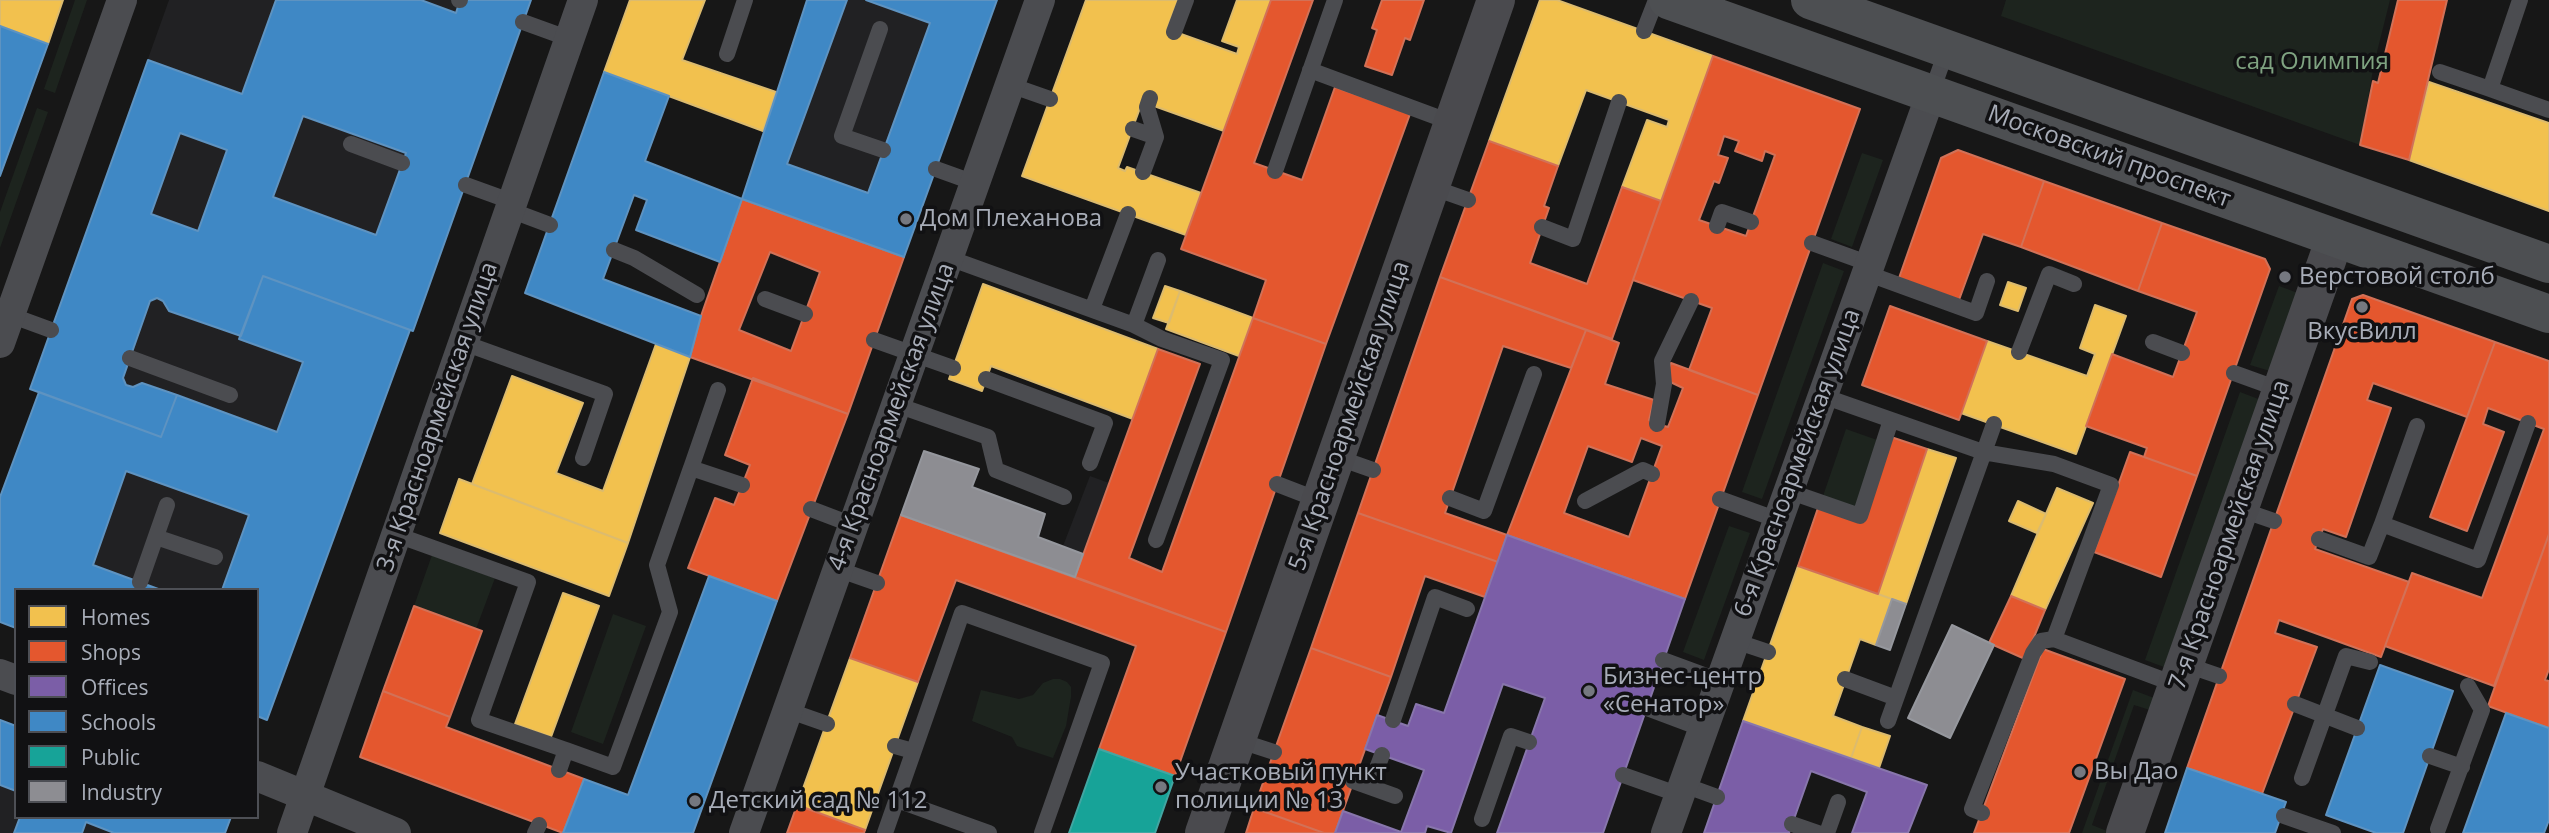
<!DOCTYPE html>
<meta charset="utf-8">
<style>
body{margin:0}
#map{position:relative;width:2549px;height:833px;overflow:hidden;background:#171717;font-family:"Open Sans",sans-serif}
canvas{display:block}
.legend{position:absolute;left:14px;top:588px;width:245px;height:231px;box-sizing:border-box;background:#111113;border:2px solid #4d4f55;margin:0;padding:9px 12px;list-style:none;font-size:21px;color:#a8adb8}
.legend li{display:flex;align-items:center;gap:14px;height:35px}
.legend b{width:35px;border:2px solid #4d4f55}
</style>
<div id="map">
<canvas width="2549" height="833"></canvas>
<ul class="legend">
<li><b style="height:19px;background:#f2c14e"></b>Homes</li>
<li><b style="height:19px;background:#e4572e"></b>Shops</li>
<li><b style="height:19px;background:#7b5ea7"></b>Offices</li>
<li><b style="height:19px;background:#3f88c5"></b>Schools</li>
<li><b style="height:19px;background:#17a398"></b>Public</li>
<li><b style="height:19px;background:#8d8d92"></b>Industry</li>
</ul>
</div>
<script>
const ctx = document.querySelector('canvas').getContext('2d');
ctx.lineJoin = 'round';
function fillPath(path, color) {
  ctx.fillStyle = color;
  ctx.fill(path, 'evenodd');
}
function poly(rows) {
  const path = new Path2D();
  for (const r of rows) {
    path.moveTo(r[0], r[1]);
    for (let i = 2; i < r.length; i += 2) path.lineTo(r[i], r[i + 1]);
  }
  return path;
}
function strokePath(path, color, width, dash) {
  ctx.strokeStyle = color;
  ctx.lineWidth = width;
  ctx.lineCap = dash ? 'butt' : 'round';
  ctx.setLineDash(dash || []);
  ctx.stroke(path);
}
function write(font, color, halo, rows, align = 'center') {
  ctx.font = font + ' "Open Sans",sans-serif';
  ctx.lineWidth = 7;
  ctx.setLineDash([]);
  ctx.textBaseline = 'middle';
  ctx.strokeStyle = halo;
  ctx.fillStyle = color;
  for (const [text, x, y, turn = 0] of rows) {
    ctx.save();
    ctx.translate(x, y);
    ctx.rotate((+turn || 0) * Math.PI / 180);
    ctx.textAlign = isNaN(turn) ? turn : align;
    if (halo) ctx.strokeText(text, 0, 0);
    ctx.fillText(text, 0, 0);
    ctx.restore();
  }
}
fillPath(poly([
 [169,0,531,0,413,331,410,330,267,720,257,716,257,590,16,590,0,497,39,393,30,389],
 [807,0,997,0,904,257,742,199],
 [1090,476,1109,483,1083,554,1063,546],
 [0,720,16,726,16,817,231,817,225,833,0,833]
]), '#212123');
fillPath(poly([
 [75,0,87,0,55,93,44,89],
 [2006,0,2390,0,2374,64,2360,145,2001,16],
 [37,108,48,112,0,248,0,212],
 [1862,153,1883,160,1852,247,1831,239],
 [1823,263,1844,271,1762,499,1742,492],
 [2279,286,2298,293,2270,371,2250,365],
 [2240,392,2261,400,2164,667,2145,660],
 [1846,429,1880,441,1856,508,1823,496],
 [1729,526,1750,533,1704,660,1683,652],
 [432,555,495,578,476,629,414,606],
 [613,614,646,626,603,744,571,732],
 [1053,679,1060,679,1067,682,1071,687,1071,697,1066,726,1053,758,1017,746,1012,737,972,721,981,690,1019,699,1033,695,1043,683],
 [2133,690,2154,698,2150,710,2134,705,2092,825,2107,831,2106,833,2082,833]
]), '#1d241e');
const homes = poly([
 [0,0,63,0,48,44,0,26,0,0],
 [630,0,705,0,682,60,776,92,763,131,604,72,630,0],
 [1086,0,1178,0,1167,29,1237,54,1239,47,1222,41,1237,0,1271,0,1224,131,1154,106,1144,97,1118,168,1125,171,1127,167,1201,193,1186,235,1022,176,1086,0],
 [1540,0,1557,0,1713,56,1661,201,1622,187,1647,120,1667,127,1669,120,1586,90,1558,166,1489,141,1540,0],
 [2429,82,2549,123,2549,211,2409,160,2429,82],
 [2008,282,2026,288,2018,311,2000,305,2008,282],
 [983,284,1158,349,1133,419,991,366,982,391,949,379,983,284],
 [1165,286,1180,291,1169,323,1153,318,1165,286],
 [1180,291,1253,318,1239,356,1166,329,1180,291],
 [2095,305,2126,316,2076,454,1961,413,1987,341,2087,376,2095,354,2080,348,2095,305],
 [656,344,690,357,628,543,472,484,512,376,583,403,556,473,603,491,656,344],
 [1927,449,1956,458,1906,604,1878,594,1927,449],
 [459,479,628,543,609,596,440,533,459,479],
 [2057,488,2093,503,2045,610,2011,596,2057,488],
 [2018,501,2046,514,2037,533,2009,521,2018,501],
 [1798,566,1892,599,1876,645,1860,639,1833,716,1862,727,1851,758,1743,721,1798,566],
 [563,593,599,606,551,737,515,724,563,593],
 [850,658,918,682,865,830,797,805,850,658],
 [1862,727,1890,736,1879,768,1851,758,1862,727]
]);
fillPath(homes, '#f2c14e');
strokePath(homes, '#dcbb6e', 2);
const shops = poly([
 [1271,0,1313,0,1254,163,1302,180,1335,87,1410,114,1326,344,1253,318,1266,280,1181,249,1271,0],
 [1382,0,1424,0,1410,40,1405,38,1392,75,1365,66,1377,30,1372,28,1382,0],
 [2398,0,2447,0,2409,160,2360,145,2373,81,2378,83,2398,0],
 [1713,56,1860,109,1758,395,1689,370,1712,308,1633,280,1713,56],
 [1724,136,1739,141,1735,151,1762,161,1765,151,1775,155,1746,236,1699,220,1714,181,1719,183,1728,158,1718,155,1724,136],
 [1489,141,1558,166,1544,206,1549,208,1530,263,1587,284,1622,187,1661,201,1612,339,1440,277,1489,141],
 [1958,150,2044,181,2021,247,1983,234,1959,300,1899,278,1941,158,1958,150],
 [2044,181,2162,223,2138,291,2021,247,2044,181],
 [742,199,904,257,848,414,690,357,701,316,742,199],
 [770,252,820,272,791,351,739,330,770,252],
 [2162,223,2265,259,2270,269,2197,476,2144,457,2147,448,2086,426,2112,354,2173,377,2197,312,2138,291,2162,223],
 [1440,277,1586,330,1571,368,1503,346,1445,513,1507,535,1498,562,1358,513,1440,277],
 [2363,295,2495,342,2467,417,2373,383,2367,400,2391,408,2346,537,2323,529,2315,549,2409,582,2381,657,2279,620,2275,633,2317,647,2262,794,2187,768,2352,299,2363,295],
 [1890,306,1987,341,1959,420,1862,385,1890,306],
 [1253,318,1326,344,1226,632,1075,577,1158,349,1200,364,1129,558,1162,572,1253,318],
 [1586,330,1619,343,1605,384,1654,400,1649,420,1657,424,1668,427,1683,388,1664,379,1671,363,1758,395,1685,599,1507,535,1586,330],
 [1641,438,1662,446,1629,537,1564,513,1588,446,1632,462,1641,438],
 [2495,342,2549,361,2549,534,2494,686,2385,646,2412,573,2482,598,2544,429,2488,408,2483,424,2504,432,2467,531,2430,517,2495,342],
 [753,378,848,414,777,601,688,568,715,498,734,505,750,465,725,455,753,378],
 [1891,437,1927,449,1878,594,1798,566,1818,508,1862,522,1891,437],
 [2130,452,2197,476,2161,577,2094,552,2130,452],
 [1358,513,1498,562,1485,597,1425,576,1391,677,1311,648,1358,513],
 [901,515,1226,632,1175,776,1099,749,1136,646,956,580,918,682,850,658,901,515],
 [2549,534,2549,669,2545,680,2549,681,2549,728,2488,706,2549,534],
 [2011,596,2045,610,2025,659,1989,643,2011,596],
 [414,606,482,631,450,717,383,691,414,606],
 [1311,648,1391,677,1335,833,1324,833,1254,808,1311,648],
 [2043,649,2125,679,2069,833,1974,833,2043,649],
 [383,691,450,717,446,727,584,779,563,833,360,757,383,691],
 [797,805,865,830,864,833,787,833,797,805],
 [1254,808,1324,833,1246,833,1254,808]
]);
fillPath(shops, '#e4572e');
strokePath(shops, '#d27157', 2);
const offices = poly([
 [1507,535,1685,599,1603,833,1497,833,1545,698,1503,684,1451,833,1427,826,1425,833,1335,833,1343,811,1401,832,1424,770,1365,749,1377,715,1408,726,1416,704,1444,713,1507,535],
 [1743,721,1927,785,1908,833,1852,833,1867,792,1811,771,1789,833,1704,833,1743,721]
]);
fillPath(offices, '#7b5ea7');
strokePath(offices, '#8876ac', 2);
const schools = poly([
 [276,0,421,0,456,13,460,0,531,0,413,331,263,276,241,336,169,311,163,301,157,298,150,301,123,378,126,385,133,387,142,383,177,395,161,437,30,389,148,60,242,94,276,0],
 [303,116,406,153,376,235,273,197,303,116],
 [180,133,227,150,198,231,151,214,180,133],
 [807,0,847,0,787,164,868,193,930,23,866,0,997,0,904,257,742,199,807,0],
 [0,26,48,44,0,176,0,26],
 [604,72,669,96,645,161,742,199,720,262,636,230,647,200,634,195,603,279,701,316,690,357,525,293,604,72],
 [263,276,410,330,267,720,257,716,257,590,222,590,249,515,126,471,93,565,161,590,16,590,16,628,0,622,0,497,39,392,161,437,177,395,277,432,303,362,239,339,263,276],
 [709,576,777,601,693,833,563,833,584,779,628,795,709,576],
 [2380,665,2453,691,2403,833,2376,833,2326,815,2380,665],
 [2506,713,2549,728,2549,820,2544,833,2463,833,2506,713],
 [0,720,16,726,16,791,0,785,0,720],
 [2187,768,2286,802,2275,833,2165,833,2187,768],
 [20,817,231,817,225,833,114,833,86,822,82,833,14,833,20,817]
]);
fillPath(schools, '#3f88c5');
strokePath(schools, '#5e93c1', 2);
const public = poly([
 [1099,749,1175,776,1155,833,1069,833,1099,749]
]);
fillPath(public, '#17a398');
strokePath(public, '#42a6a2', 2);
const industry = poly([
 [924,451,979,469,972,487,1045,514,1038,537,1083,554,1075,577,901,515,924,451],
 [1892,599,1906,604,1890,650,1876,645,1892,599],
 [1952,625,1994,645,1950,738,1908,718,1952,625]
]);
fillPath(industry, '#8d8d92');
strokePath(industry, '#95979d', 2);
strokePath(poly([
 [459,0,460,0],
 [2520,0,2490,89,2549,110],
 [523,22,570,39],
 [880,29,842,136,883,150],
 [1644,31,1656,0],
 [1174,32,1186,0],
 [727,54,745,0],
 [1310,70,1453,123],
 [2440,72,2490,89],
 [1010,85,1050,99],
 [1931,94,1947,49],
 [1133,129,1156,137],
 [351,144,402,163],
 [936,169,975,183],
 [1275,171,1335,0],
 [1143,172,1156,137,1147,107,1150,98],
 [466,185,513,202],
 [1431,187,1468,200],
 [510,210,550,225],
 [1717,226,1722,212,1751,222],
 [1542,227,1573,239,1619,102],
 [1812,243,1870,264],
 [614,250,634,258,697,295],
 [949,258,1134,325,1158,260],
 [1866,273,1976,313,1987,281],
 [765,299,805,314],
 [1092,309,1128,214],
 [10,315,51,330],
 [1134,325,1162,339,1222,360,1156,540],
 [874,340,953,368],
 [2153,342,2182,353],
 [464,343,605,394,583,458],
 [2019,352,2049,274,2074,284],
 [130,358,230,395],
 [2234,373,2281,390],
 [986,379,1105,423,1090,463],
 [718,390,691,468,742,485],
 [1823,396,1983,452,2054,464,2111,485,2054,639,2177,685],
 [897,405,988,437,996,470,1064,497],
 [1657,424,1664,384,1662,361,1691,301],
 [1336,457,1373,470],
 [1277,484,1321,501],
 [1788,491,1860,516,1891,420],
 [1450,498,1484,511,1534,374],
 [1720,499,1778,520],
 [1585,501,1643,470,1652,474],
 [811,509,853,525],
 [2239,509,2274,521],
 [2382,524,2417,426],
 [397,535,528,582,479,720,566,750],
 [156,537,215,557],
 [2319,539,2369,557,2382,524,2478,560,2528,423],
 [837,569,877,583],
 [140,582,167,505],
 [1735,641,1768,652],
 [1663,660,1720,681],
 [2184,664,2219,676],
 [1845,679,1896,698],
 [2295,704,2357,728],
 [1647,708,1703,729],
 [787,710,827,724],
 [1393,720,1435,597,1467,609],
 [1888,721,1994,424],
 [1237,740,1274,752],
 [895,746,913,751],
 [2430,756,2462,767],
 [559,770,566,750,613,767,670,612,657,565,691,468],
 [1623,775,1680,795],
 [2302,778,2346,656,2370,662],
 [1353,781,1395,796],
 [1684,785,1717,797],
 [1370,787,1382,755],
 [897,800,989,833],
 [1982,813,1972,809,2033,653,2041,641,2054,639],
 [2284,816,2333,833],
 [1482,819,1511,736,1529,742],
 [1792,824,1818,833],
 [2438,829,2482,710,2468,686],
 [535,833,539,825],
 [885,833,962,613,1102,663,1042,833],
 [1827,833,1838,802]
]), '#4b4c50', 16);
strokePath(poly([
 [0,343,122,0],
 [0,674,16,680],
 [257,776,396,833],
 [292,833,583,0],
 [744,833,1040,0],
 [1666,833,1931,94]
]), '#4b4c50', 30);
strokePath(poly([
 [1204,833,1496,0],
 [2125,833,2335,238]
]), '#4a4a4e', 38);
strokePath(poly([
 [1668,0,2549,314],
 [1810,0,2549,264]
]), '#4d4f52', 38);
for (const [x, y, r, color] of [
 [906,219,7,"#757880"],
 [2285,277,7,"#757880"],
 [2362,307,7,"#757880"],
 [1589,691,7,"#757880"],
 [2080,772,7,"#757880"],
 [1161,787,7,"#757880"],
 [695,801,7,"#757880"]
]) {
  const dot = new Path2D();
  dot.arc(x, y, r, 0, 2 * Math.PI);
  ctx.fillStyle = color;
  ctx.fill(dot);
  strokePath(dot, '#111113', 2.5);
}
write('24px', '#7fa381', '#111113', [
 ["сад Олимпия",2312,62]
]);
write('24px', '#a8adb8', '#111113', [
 ["Московский проспект",2109,157,20],
 ["5-я Красноармейская улица",1350,416,-71],
 ["3-я Красноармейская улица",438,417,-71],
 ["4-я Красноармейская улица",892,417,-70],
 ["6-я Красноармейская улица",1798,463,-70],
 ["7-я Красноармейская улица",2230,535,-71]
]);
write('24px', '#a8adb8', '#111113', [
 ["Дом Плеханова",920,219],
 ["Верстовой столб",2299,277],
 ["ВкусВилл",2362,332,"center"],
 ["Бизнес-центр",1603,677],
 ["«Сенатор»",1603,705],
 ["Вы Дао",2094,772],
 ["Участковый пункт",1175,773],
 ["полиции № 13",1175,801],
 ["Детский сад № 112",709,801]
], 'left');
</script>
